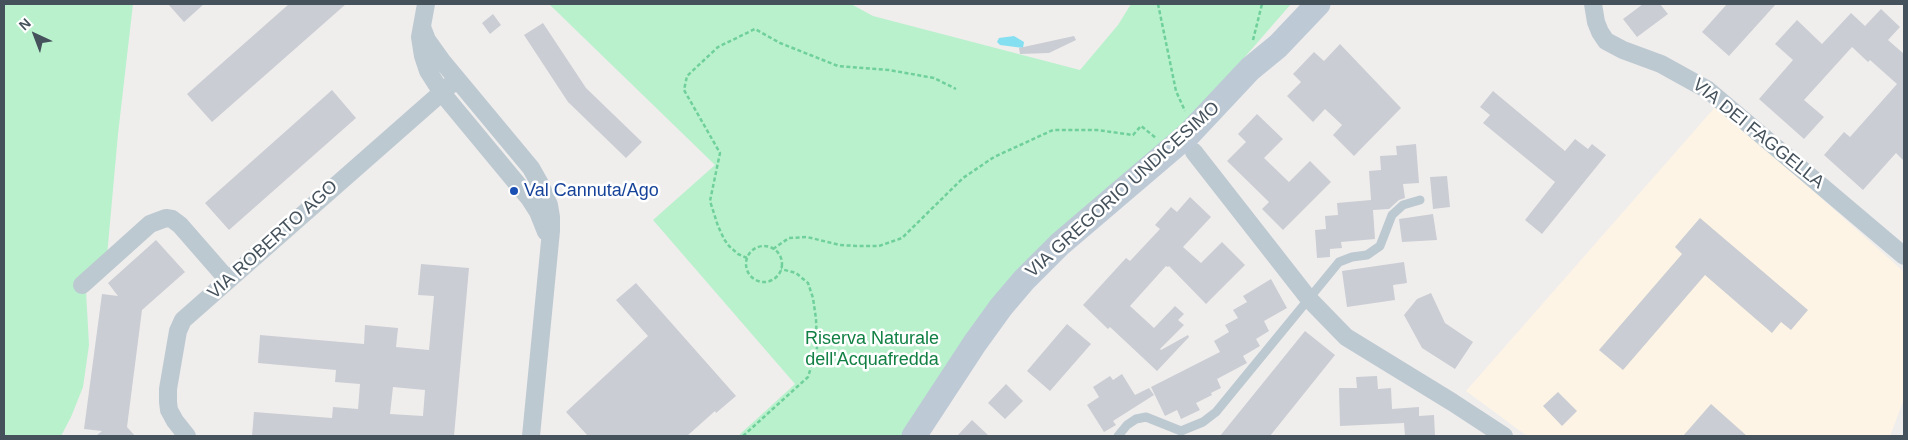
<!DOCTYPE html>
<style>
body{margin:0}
#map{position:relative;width:1908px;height:440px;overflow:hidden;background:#f0eded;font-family:Arial,sans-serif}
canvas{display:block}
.frame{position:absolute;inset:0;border:5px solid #45525c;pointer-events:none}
.north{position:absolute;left:10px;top:10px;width:50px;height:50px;-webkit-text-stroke:4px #fff;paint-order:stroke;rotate:317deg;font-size:14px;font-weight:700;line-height:20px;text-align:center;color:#45525c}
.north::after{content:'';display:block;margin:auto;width:18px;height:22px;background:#45525c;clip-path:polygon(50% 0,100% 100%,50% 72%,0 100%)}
</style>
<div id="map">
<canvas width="1908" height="440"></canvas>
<div class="frame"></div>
<div class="north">N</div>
</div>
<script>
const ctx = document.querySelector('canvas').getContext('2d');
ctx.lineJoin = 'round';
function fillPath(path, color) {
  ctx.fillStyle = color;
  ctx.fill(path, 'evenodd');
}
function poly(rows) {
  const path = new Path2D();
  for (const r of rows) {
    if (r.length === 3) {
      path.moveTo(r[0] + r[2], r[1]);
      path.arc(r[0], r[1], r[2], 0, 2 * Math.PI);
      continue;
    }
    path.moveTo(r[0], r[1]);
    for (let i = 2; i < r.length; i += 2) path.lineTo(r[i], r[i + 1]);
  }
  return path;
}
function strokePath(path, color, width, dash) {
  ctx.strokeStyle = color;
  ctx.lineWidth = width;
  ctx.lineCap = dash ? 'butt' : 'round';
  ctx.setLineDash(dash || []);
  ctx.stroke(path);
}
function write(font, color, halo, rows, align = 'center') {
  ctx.font = font + ' Arial,sans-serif';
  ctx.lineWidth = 5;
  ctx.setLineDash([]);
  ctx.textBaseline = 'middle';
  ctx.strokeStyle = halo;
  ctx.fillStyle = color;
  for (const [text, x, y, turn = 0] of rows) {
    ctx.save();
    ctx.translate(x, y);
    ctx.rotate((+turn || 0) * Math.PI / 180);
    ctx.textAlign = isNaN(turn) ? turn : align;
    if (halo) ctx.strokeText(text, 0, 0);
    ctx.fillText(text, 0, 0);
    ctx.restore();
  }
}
fillPath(poly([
 [1717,105,1904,272,1904,399,1890,436,1527,436,1466,391]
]), '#fdf4e5');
fillPath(poly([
 [4,4,133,4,118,134,107,256,86,291,89,345,83,387,71,417,61,436,4,436],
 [549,4,851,4,873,16,1080,70,1118,25,1131,4,1291,4,1230,74,1186,121,1074,223,903,436,738,436,795,384,653,220,715,165]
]), '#b9f1cc');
fillPath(poly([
 [1014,36,1024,42,1023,48,1000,45,997,42,999,38]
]), '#84dff0');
fillPath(poly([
 [168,4,204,4,184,22],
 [289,4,346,4,212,122,187,94],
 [1643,4,1660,4,1668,14,1637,37,1623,19],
 [1727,4,1776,4,1729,56,1702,32],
 [1881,9,1900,27,1888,40,1904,54,1904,161,1896,153,1863,190,1824,155,1844,132,1850,137,1897,84,1870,60,1868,62,1852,47,1804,100,1824,117,1804,139,1759,99,1793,60,1775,44,1797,20,1822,44,1851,13,1865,26],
 [493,14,501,25,490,34,482,23],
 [543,23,586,88,642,142,626,158,568,102,524,35],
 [1074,36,1076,40,1049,53,1020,54,1019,48],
 [1340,44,1401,108,1354,156,1333,135,1342,125,1325,109,1313,122,1287,96,1301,82,1293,74,1314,52,1324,61],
 [332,90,356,118,229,230,205,203],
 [1493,91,1565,151,1575,139,1588,149,1592,144,1606,155,1542,234,1525,220,1555,182,1483,123,1490,115,1480,107],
 [1257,114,1283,139,1264,158,1289,182,1310,161,1331,182,1283,230,1262,209,1269,202,1227,161,1246,142,1238,134],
 [1416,144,1419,183,1403,184,1405,198,1399,200,1389,209,1373,210,1375,239,1341,242,1342,248,1330,249,1330,257,1317,258,1315,230,1326,229,1325,216,1338,215,1337,203,1371,200,1369,171,1381,170,1380,156,1397,155,1396,146],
 [1447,176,1450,207,1433,209,1430,177],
 [1190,197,1211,217,1183,247,1201,263,1222,242,1245,265,1206,304,1169,266,1168,267,1166,266,1130,306,1154,328,1175,306,1184,314,1178,320,1184,325,1160,349,1161,350,1188,335,1189,337,1157,371,1110,327,1108,329,1083,305,1126,258,1130,261,1160,229,1155,225,1171,207,1177,212],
 [1433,214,1437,240,1402,242,1399,219],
 [1700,218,1808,310,1791,330,1781,322,1772,333,1705,275,1623,370,1599,350,1682,254,1675,247],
 [156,240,185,272,142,310,127,427,135,436,96,436,102,431,84,429,102,294,118,296,108,283],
 [1404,262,1407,283,1393,285,1395,300,1347,307,1342,271],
 [421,264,469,268,454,436,252,436,254,412,332,418,333,407,358,409,360,384,335,382,336,370,258,363,260,335,364,344,365,325,398,328,396,347,429,350,434,296,418,295],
 [393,387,425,390,423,416,390,414],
 [1271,279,1287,308,1264,321,1269,331,1256,339,1260,346,1243,356,1247,363,1217,379,1221,388,1211,393,1212,395,1196,403,1200,410,1181,419,1177,410,1165,416,1151,387,1220,352,1214,341,1229,332,1225,325,1238,318,1233,310,1247,302,1243,296],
 [636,283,736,396,716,413,715,411,687,436,588,436,566,412,648,336,616,300],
 [1431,293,1445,323,1473,342,1455,369,1422,348,1404,315,1417,299],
 [1067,324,1091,344,1050,391,1027,371],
 [1305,331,1335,355,1331,360,1270,436,1220,436],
 [1122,374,1135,395,1149,388,1154,395,1113,421,1116,425,1104,432,1087,405,1099,397,1093,387,1110,376,1113,380],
 [1377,376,1378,389,1391,388,1392,409,1419,407,1419,416,1434,415,1435,436,1405,436,1404,423,1340,426,1339,388,1357,388,1356,377],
 [1006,384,1023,401,1005,419,988,403],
 [1558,392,1577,411,1562,426,1543,406],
 [1711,404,1747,436,1683,436],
 [972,420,989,436,957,436]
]), '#cacdd3');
strokePath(poly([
 [1158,4,1176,91,1185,111],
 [1253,40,1262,4],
 [764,264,18],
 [773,249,789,238,807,237,840,245,857,246,879,246,902,238,963,178,994,157,1053,130,1097,130,1133,135,1141,126,1156,138],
 [747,258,738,254,729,246,724,239,718,226,710,201,720,153,684,90,687,76,718,47,755,29,780,43,838,66,889,70,934,78,956,89],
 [743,436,808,377,817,348,816,319,813,298,808,283,796,273,781,269]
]), '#6fd09b', 2.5, [4, 2.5]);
strokePath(poly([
 [1118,436,1127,425,1136,419,1146,417,1181,431,1203,422,1216,412,1339,262,1352,257,1367,255,1380,246,1392,215,1403,205,1420,200]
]), '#bdc9d1', 9);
strokePath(poly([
 [426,4,420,37,423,56,428,71,442,93,529,198,538,212,546,232],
 [1593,4,1596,22,1600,32,1606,41,1623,50,1661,64,1708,90,1904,256],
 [422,27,427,40,442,61,531,168,540,184,549,205,551,217,551,231,531,436],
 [1194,152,1309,299,1346,337,1452,402,1504,436],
 [82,285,150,224,166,218,172,219,180,225,228,280],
 [187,436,175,421,169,410,168,402,168,389,178,331,183,320,457,79]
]), '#bdc9d1', 18);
strokePath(poly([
 [914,436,975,343,1001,307,1024,280,1060,244,1189,134,1250,69,1278,46,1318,4]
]), '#bdcad6', 25);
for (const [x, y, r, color] of [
 [514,191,5,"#1a4fb4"]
]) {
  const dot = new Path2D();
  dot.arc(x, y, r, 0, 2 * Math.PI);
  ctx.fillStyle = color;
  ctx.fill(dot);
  strokePath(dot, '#fff', 2);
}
write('18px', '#45525c', '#fff', [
 ["VIA DEI FAGGELLA",1758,134,39],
 ["VIA GREGORIO UNDICESIMO",1123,190,-42],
 ["VIA ROBERTO AGO",273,240,-42]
]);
write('18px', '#164399', '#fff', [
 ["Val Cannuta/Ago",524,191]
], 'left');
write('18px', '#128044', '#fff', [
 ["Riserva Naturale",872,339],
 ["dell'Acquafredda",872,360]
]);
</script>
